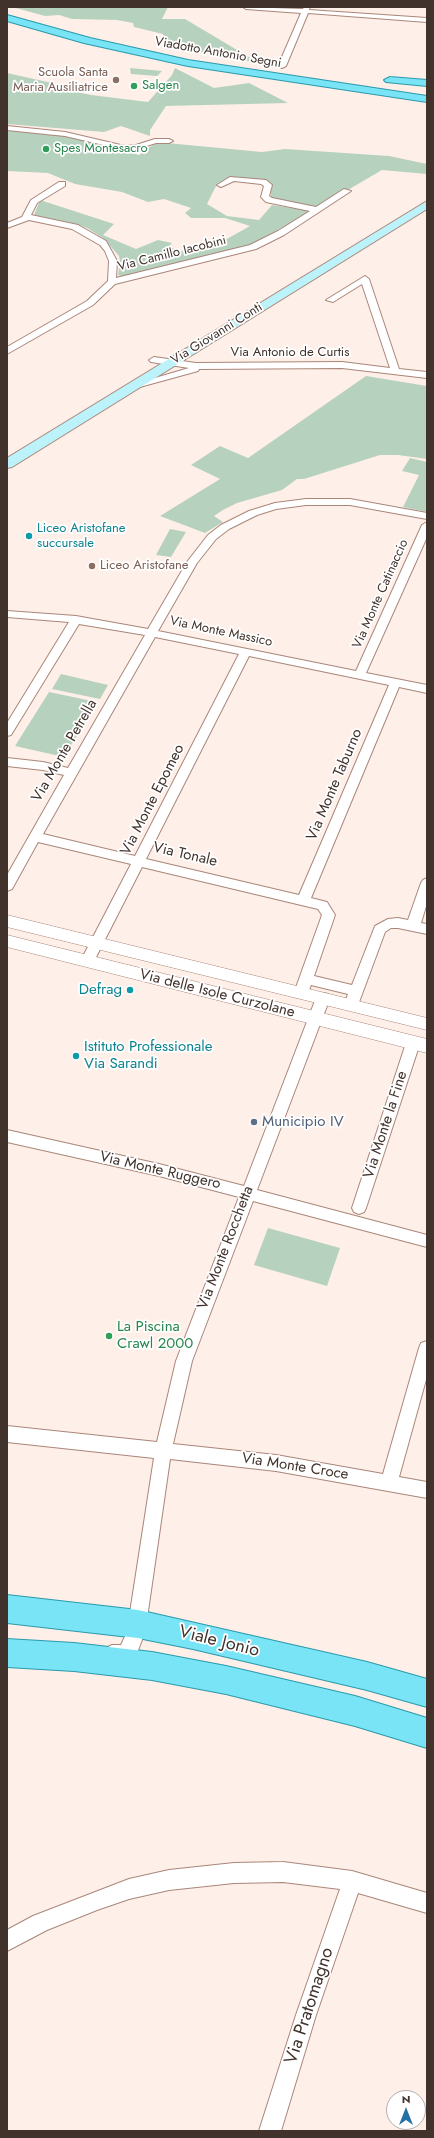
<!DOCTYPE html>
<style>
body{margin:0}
#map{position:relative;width:434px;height:2138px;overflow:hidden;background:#ffefe9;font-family:Jost,sans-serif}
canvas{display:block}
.frame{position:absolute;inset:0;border:8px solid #41322c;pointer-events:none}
.north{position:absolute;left:386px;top:2090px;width:40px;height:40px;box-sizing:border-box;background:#fff;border:1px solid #b3adab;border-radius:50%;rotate:0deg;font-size:11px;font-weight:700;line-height:16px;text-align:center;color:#41322c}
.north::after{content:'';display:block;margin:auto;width:14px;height:18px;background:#2571a4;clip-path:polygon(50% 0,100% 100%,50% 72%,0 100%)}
</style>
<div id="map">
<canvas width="434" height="2138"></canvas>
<div class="frame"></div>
<div class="north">N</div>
</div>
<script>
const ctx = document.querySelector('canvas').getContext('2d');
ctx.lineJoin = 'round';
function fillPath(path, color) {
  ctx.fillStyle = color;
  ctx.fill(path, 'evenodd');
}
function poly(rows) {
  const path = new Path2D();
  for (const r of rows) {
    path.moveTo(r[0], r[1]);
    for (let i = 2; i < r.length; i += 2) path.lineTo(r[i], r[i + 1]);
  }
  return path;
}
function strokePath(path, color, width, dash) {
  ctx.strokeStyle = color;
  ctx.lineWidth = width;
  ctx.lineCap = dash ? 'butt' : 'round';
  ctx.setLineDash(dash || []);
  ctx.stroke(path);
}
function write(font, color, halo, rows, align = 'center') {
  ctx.font = font + ' Jost,sans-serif';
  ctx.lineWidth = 3.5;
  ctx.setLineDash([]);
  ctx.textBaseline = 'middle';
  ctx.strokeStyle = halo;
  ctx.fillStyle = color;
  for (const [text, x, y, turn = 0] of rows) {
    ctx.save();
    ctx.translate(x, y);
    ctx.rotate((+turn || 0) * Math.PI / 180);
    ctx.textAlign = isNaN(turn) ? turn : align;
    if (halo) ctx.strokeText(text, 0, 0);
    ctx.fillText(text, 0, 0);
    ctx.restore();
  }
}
fillPath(poly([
 [12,7,168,7,162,19,185,19,259,63,168,46,163,40,163,34,134,27,133,23,117,20,72,19,59,15,45,16],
 [130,68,162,71,157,76,131,74],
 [175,68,214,88,249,83,288,103,166,106,150,130,150,136,121,126,104,132,7,124,7,73,52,83,72,91,91,95,148,102,172,75],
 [76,84,105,84,105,91,75,91],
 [7,129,79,138,139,155,154,144,167,143,262,152,285,149,389,156,427,164,427,174,382,170,317,208,271,199,271,184,240,178,228,178,217,184,207,204,227,216,259,220,272,205,312,211,243,249,124,277,118,275,120,262,119,256,103,238,87,228,76,224,34,215,40,200,114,224,103,235,136,249,158,240,172,243,169,247,191,254,210,245,225,240,250,226,225,218,191,218,185,213,191,208,164,199,148,202,122,192,75,184,48,173,7,171],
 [366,376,427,386,427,459,398,455,380,455,304,479,297,479,282,490,237,503,223,510,214,516,223,522,205,533,160,516,220,479,191,465,220,446,248,458],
 [410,458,427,462,427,512,403,507,419,475,402,471],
 [170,529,186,532,171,557,156,555],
 [61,674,108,685,100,699,52,689],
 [49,692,97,702,64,757,15,746],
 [268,1228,340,1248,327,1286,254,1265]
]), '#b6d2bf');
const minor = poly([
 [243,7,303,9,304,7,310,7,309,10,427,18,427,22,308,13,286,66,282,68,278,66,301,13,246,9,243,7],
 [7,126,65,132,125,146,136,145,155,139,169,139,173,141,169,143,156,143,137,149,125,150,65,136,7,130,7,126],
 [230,177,266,180,272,185,269,196,272,198,316,207,344,189,351,191,284,235,256,249,115,284,93,305,7,354,7,347,87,301,108,281,109,261,105,251,100,245,72,229,29,220,7,228,7,223,22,217,31,200,59,182,65,182,65,186,37,203,31,215,78,225,106,241,117,261,116,278,250,245,278,231,310,211,266,202,261,197,264,186,261,184,234,181,221,187,217,185,230,177],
 [365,276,369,279,399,369,427,372,427,378,342,368,199,369,198,371,136,388,131,385,189,368,151,362,149,360,154,357,196,363,342,362,390,368,362,284,333,302,326,300,365,276],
 [306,499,350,499,427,513,427,519,350,505,306,505,276,509,257,515,229,529,216,539,197,563,158,631,356,671,422,525,427,522,427,537,366,673,427,685,427,693,399,687,311,898,327,902,335,915,314,976,352,985,375,926,388,919,398,918,408,920,421,883,423,880,427,878,427,903,421,923,427,924,427,934,398,928,391,928,385,932,358,1005,356,1009,351,1010,346,1009,344,1005,348,994,311,985,306,997,301,998,296,997,294,993,322,915,318,909,142,867,92,965,82,965,80,962,131,864,38,842,12,889,7,891,7,875,64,775,43,770,7,766,7,758,43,762,68,768,145,635,79,624,11,735,7,736,7,723,69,622,7,617,7,611,76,616,148,629,187,562,208,535,221,525,249,511,275,503,306,499],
 [155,637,239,654,135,856,43,834,155,637],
 [249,656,389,685,299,895,146,859,249,656],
 [323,993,328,994,330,998,257,1190,427,1235,427,1247,253,1201,192,1361,173,1444,276,1455,383,1474,419,1348,421,1343,427,1341,427,1376,399,1477,427,1482,427,1498,276,1471,170,1459,145,1632,137,1653,133,1658,123,1663,112,1663,106,1660,103,1654,106,1648,112,1645,121,1645,127,1632,154,1458,7,1442,7,1426,157,1442,176,1361,239,1197,159,1176,7,1142,7,1130,159,1164,244,1186,316,998,318,994,323,993],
 [413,1038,418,1039,420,1043,366,1208,364,1212,359,1214,354,1212,352,1208,406,1043,408,1039,413,1038],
 [283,1862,352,1871,427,1893,427,1913,358,1893,316,2015,281,2131,259,2131,296,2015,340,1889,283,1882,234,1883,169,1890,129,1899,97,1910,47,1930,7,1951,7,1930,33,1916,129,1879,169,1870,234,1863,283,1862]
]);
const tertiary = poly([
 [7,915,427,1018,427,1030,7,927,7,915],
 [7,935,427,1039,427,1053,7,947,7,935]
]);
const secondary = poly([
 [427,201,427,209,12,467,7,468,7,458,427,201]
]);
const primary = poly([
 [7,15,90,38,188,60,427,96,427,102,188,66,84,43,7,21,7,15],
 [390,77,427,80,427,86,386,82,384,80,390,77],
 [7,1595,138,1610,367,1662,427,1679,427,1707,367,1690,193,1649,138,1638,7,1623,7,1595],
 [7,1639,74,1643,152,1652,226,1666,355,1696,427,1718,427,1748,355,1726,226,1694,152,1680,74,1671,7,1667,7,1639]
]);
strokePath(minor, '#aa8679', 2);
strokePath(tertiary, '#aa8679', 1);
strokePath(secondary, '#aa8679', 2);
strokePath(primary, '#2b9aaa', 2);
fillPath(minor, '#fff');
fillPath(tertiary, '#fff');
fillPath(secondary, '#bcf2fa');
fillPath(primary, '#79e4f5');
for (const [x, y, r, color] of [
 [116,80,4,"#8d6e63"],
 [134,86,4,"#2e9e5b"],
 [46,149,4,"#2e9e5b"],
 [29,536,4,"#0f9aa8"],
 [92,566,4,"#8d6e63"],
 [130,990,4,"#0f9aa8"],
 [76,1056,4,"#0f9aa8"],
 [254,1122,4,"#5c6f8a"],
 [109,1336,4,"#2e9e5b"]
]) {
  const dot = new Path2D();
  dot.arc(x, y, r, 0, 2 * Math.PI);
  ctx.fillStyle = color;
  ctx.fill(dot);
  strokePath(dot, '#fff', 1.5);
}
write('13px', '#41322c', '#fff', [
 ["Viadotto Antonio Segni",218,53,10],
 ["Via Camillo Iacobini",172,254,-14],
 ["Via Giovanni Conti",217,334,-32],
 ["Via Antonio de Curtis",290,353],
 ["Via Monte Catinaccio",381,594,-66],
 ["Via Monte Massico",221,632,12]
]);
write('13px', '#785e54', '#fff', [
 ["Scuola Santa",108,73],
 ["Maria Ausiliatrice",108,88],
 ["Liceo Aristofane",100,566,"left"]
], 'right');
write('13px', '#27864d', '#fff', [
 ["Salgen",142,86],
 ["Spes Montesacro",54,149]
], 'left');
write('13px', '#0d838f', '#fff', [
 ["Liceo Aristofane",37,529],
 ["succursale",37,544]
], 'left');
write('15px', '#41322c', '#fff', [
 ["Via Monte Petrella",65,751,-60],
 ["Via Monte Taburno",335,785,-67],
 ["Via Monte Epomeo",153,800,-63],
 ["Via Tonale",185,855,13],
 ["Via delle Isole Curzolane",217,994,14],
 ["Via Monte la Fine",386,1125,-72],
 ["Via Monte Ruggero",160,1171,13],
 ["Via Monte Rocchetta",226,1248,-69],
 ["Via Monte Croce",295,1467,9]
]);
write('15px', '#0d838f', '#fff', [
 ["Defrag",122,990],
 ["Istituto Professionale",84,1047,"left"],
 ["Via Sarandi",84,1064,"left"]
], 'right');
write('15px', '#4e5e75', '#fff', [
 ["Municipio IV",262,1122]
], 'left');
write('15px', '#27864d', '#fff', [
 ["La Piscina",117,1327],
 ["Crawl 2000",117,1344]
], 'left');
write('18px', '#41322c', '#fff', [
 ["Viale Jonio",219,1642,14],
 ["Via Pratomagno",310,2006,-72]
]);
</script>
